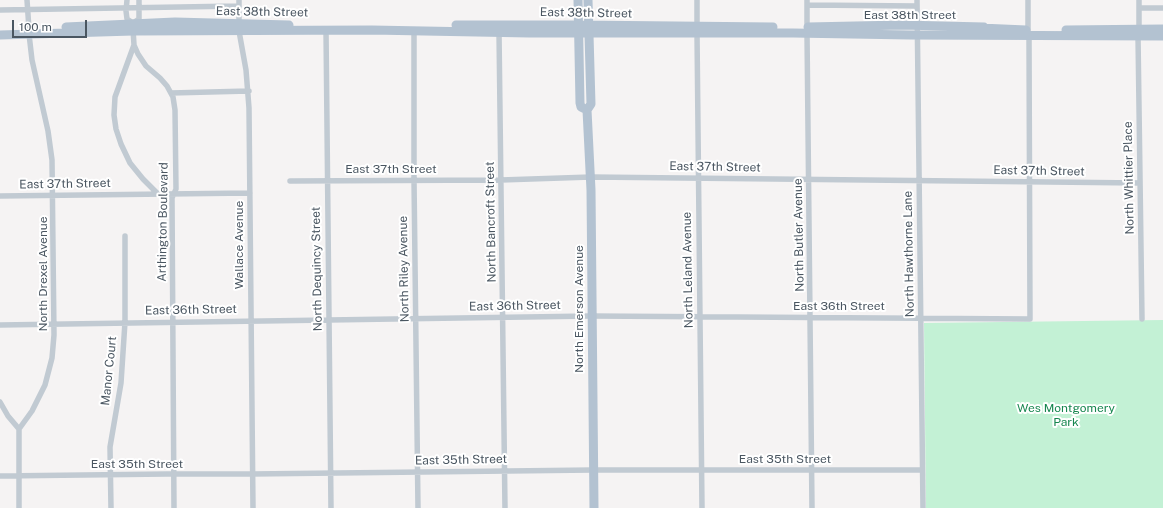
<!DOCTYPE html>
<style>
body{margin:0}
#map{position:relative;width:1163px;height:508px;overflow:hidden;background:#f5f3f3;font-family:"Public Sans",sans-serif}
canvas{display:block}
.scale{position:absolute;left:12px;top:20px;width:75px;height:18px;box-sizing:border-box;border:2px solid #4a5661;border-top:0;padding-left:5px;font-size:12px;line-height:14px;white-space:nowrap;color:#4a5661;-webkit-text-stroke:3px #fff;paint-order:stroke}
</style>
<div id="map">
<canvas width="1163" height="508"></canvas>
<div class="scale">100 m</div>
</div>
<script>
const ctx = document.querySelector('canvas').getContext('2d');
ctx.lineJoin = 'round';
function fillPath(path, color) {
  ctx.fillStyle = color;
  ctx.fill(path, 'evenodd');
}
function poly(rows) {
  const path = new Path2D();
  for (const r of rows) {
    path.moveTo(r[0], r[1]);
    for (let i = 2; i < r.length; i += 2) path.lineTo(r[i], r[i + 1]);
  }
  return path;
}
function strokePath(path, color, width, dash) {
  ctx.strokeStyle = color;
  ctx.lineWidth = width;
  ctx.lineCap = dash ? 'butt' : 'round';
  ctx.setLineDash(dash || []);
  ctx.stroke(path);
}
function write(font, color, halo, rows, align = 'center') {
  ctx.font = font + ' "Public Sans",sans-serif';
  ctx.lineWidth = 4;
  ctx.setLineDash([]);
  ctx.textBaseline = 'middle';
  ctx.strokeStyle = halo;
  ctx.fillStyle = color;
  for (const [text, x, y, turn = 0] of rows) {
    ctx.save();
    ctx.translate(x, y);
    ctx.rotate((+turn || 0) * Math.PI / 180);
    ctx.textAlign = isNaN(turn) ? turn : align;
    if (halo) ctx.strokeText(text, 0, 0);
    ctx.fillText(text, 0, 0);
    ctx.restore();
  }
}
fillPath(poly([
 [1163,320,1163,508,926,508,924,323]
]), '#c3f1d5');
strokePath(poly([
 [27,0,29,29],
 [127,0,126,11,127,19,133,23],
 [239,0,239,23],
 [697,0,697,26],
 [917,0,923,508],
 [1028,0,1028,30],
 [807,5,917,6],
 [1139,8,1163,8],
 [0,10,239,6],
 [133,23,139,19,139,0],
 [807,27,807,0],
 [133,29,134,45,138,54,146,66,160,78,167,86,173,97,175,110,176,189,172,198,174,508],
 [1139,29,1139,0],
 [326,30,331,508],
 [239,31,246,70,249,108,253,508],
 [414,31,414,180,418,508],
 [499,32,505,508],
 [697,33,702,508],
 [807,33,812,508],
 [1138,36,1142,319],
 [134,45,115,97,114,115,116,129,121,144,130,163,143,179,158,194],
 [171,93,249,91],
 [290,181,501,180,591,177,1140,183],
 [0,196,250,193],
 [0,325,591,316,1030,319,1029,36],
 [0,402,8,416,19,429],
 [0,476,167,474,252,474,593,470,922,470],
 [19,508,19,429,32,411,45,385,52,358,54,335,52,160,48,131,32,60,29,34],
 [111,508,110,447,121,383,125,322,125,236]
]), '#c1cad2', 5.5);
strokePath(poly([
 [578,0,580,103,581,107,587,110],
 [588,0,591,104,587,110,591,190,594,508],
 [456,25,578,25,773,27],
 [66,27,175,22,289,25],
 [808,27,902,25,984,27],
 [982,28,980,28,1026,30],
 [1066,30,1163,29],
 [0,35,133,31,372,30,529,33,793,33,910,35,1163,36]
]), '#b3c2d1', 9);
write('12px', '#4a5661', '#fff', [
 ["East 38th Street",262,12,1],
 ["East 38th Street",586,13,1],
 ["East 38th Street",910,15],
 ["East 37th Street",715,167,1],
 ["East 37th Street",391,169],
 ["East 37th Street",1039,171,1],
 ["North Whittier Place",1129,178,-91],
 ["East 37th Street",65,184,-1],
 ["Arthington Boulevard",163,222,-89],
 ["North Bancroft Street",491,222,-91],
 ["North Butler Avenue",799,235,-91],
 ["Wallace Avenue",239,245,-90],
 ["North Hawthorne Lane",909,254,-91],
 ["North Dequincy Street",317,269,-91],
 ["North Riley Avenue",404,269,-91],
 ["North Leland Avenue",688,270,-91],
 ["North Drexel Avenue",43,274,-90],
 ["East 36th Street",515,306,-1],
 ["East 36th Street",839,306],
 ["North Emerson Avenue",579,309,-90],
 ["East 36th Street",191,310,-1],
 ["Manor Court",109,371,-84],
 ["East 35th Street",785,459],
 ["East 35th Street",461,460,-1],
 ["East 35th Street",137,464]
]);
write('12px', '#17864f', '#fff', [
 ["Wes Montgomery",1066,408],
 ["Park",1066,422]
]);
</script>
